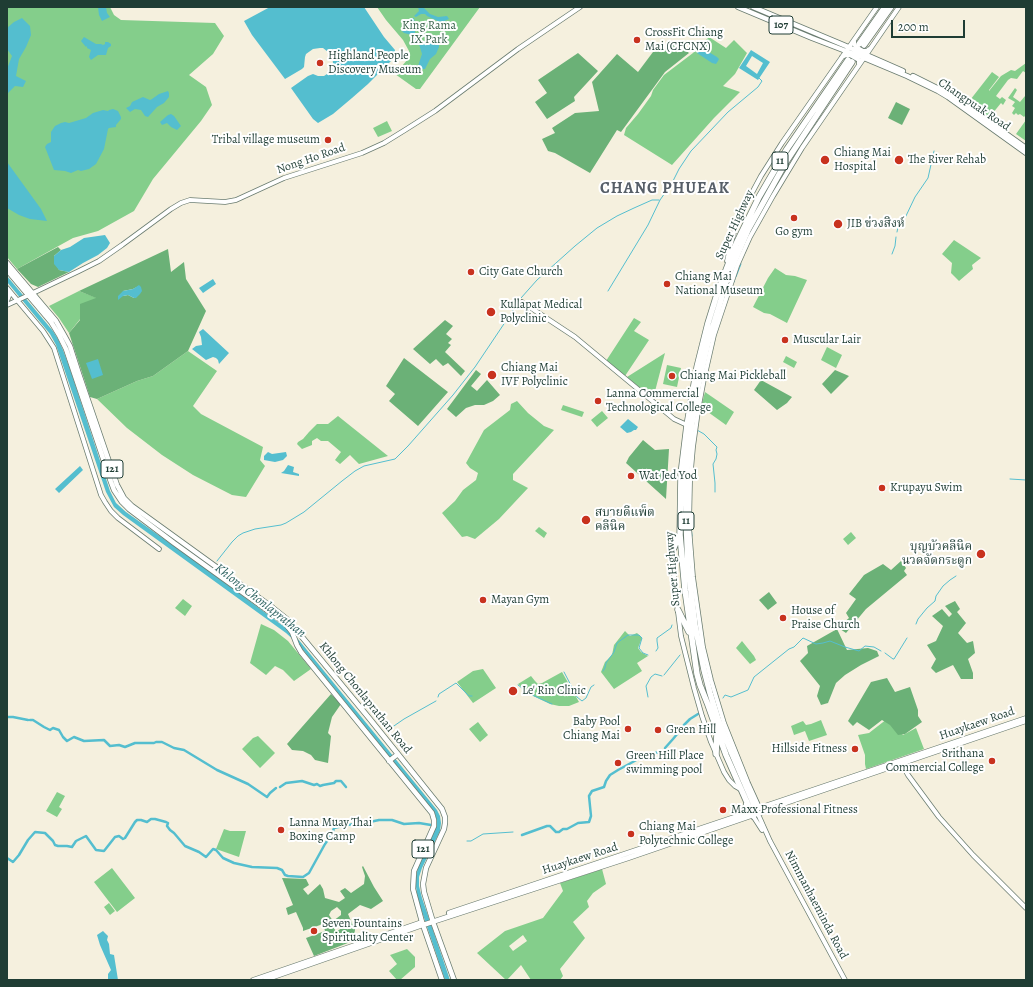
<!DOCTYPE html>
<meta charset="utf-8">
<style>
body{margin:0}
#map{position:relative;width:1033px;height:987px;overflow:hidden;background:#f5f0de;font-family:Alegreya,serif}
canvas{display:block}
.frame{position:absolute;inset:0;border:8px solid #1f3d34;pointer-events:none}
.scale{position:absolute;left:891px;top:20px;width:74px;height:18px;box-sizing:border-box;border:2px solid #1f3d34;border-top:0;padding-left:5px;font-size:12px;line-height:14px;white-space:nowrap;color:#1f3d34;-webkit-text-stroke:3px #fff;paint-order:stroke}
</style>
<div id="map">
<canvas width="1033" height="987"></canvas>
<div class="frame"></div>
<div class="scale">200 m</div>
</div>
<script>
const ctx = document.querySelector('canvas').getContext('2d');
ctx.lineJoin = 'round';
function fillPath(path, color) {
  ctx.fillStyle = color;
  ctx.fill(path, 'evenodd');
}
function poly(rows) {
  const path = new Path2D();
  for (const r of rows) {
    path.moveTo(r[0], r[1]);
    for (let i = 2; i < r.length; i += 2) path.lineTo(r[i], r[i + 1]);
  }
  return path;
}
function strokePath(path, color, width, dash) {
  ctx.strokeStyle = color;
  ctx.lineWidth = width;
  ctx.lineCap = dash ? 'butt' : 'round';
  ctx.setLineDash(dash || []);
  ctx.stroke(path);
}
function write(font, color, halo, rows, align = 'center') {
  ctx.font = font + ' Alegreya,"Noto Serif Thai",serif';
  ctx.lineWidth = 4;
  ctx.setLineDash([]);
  ctx.textBaseline = 'middle';
  ctx.strokeStyle = halo;
  ctx.fillStyle = color;
  for (const [text, x, y, turn = 0] of rows) {
    ctx.save();
    ctx.translate(x, y);
    ctx.rotate((+turn || 0) * Math.PI / 180);
    ctx.textAlign = isNaN(turn) ? turn : align;
    if (halo) ctx.strokeText(text, 0, 0);
    ctx.fillText(text, 0, 0);
    ctx.restore();
  }
}
fillPath(poly([
 [7,7,110,7,114,15,121,20,215,23,224,36,213,54,189,75,206,87,212,105,201,121,153,179,134,211,98,231,73,238,17,269,7,257],
 [377,7,480,7,420,89,416,89,395,74,408,59,410,56,409,51,403,40,386,20],
 [709,37,726,48,734,40,747,53,735,74,723,86,740,92,714,118,672,165,624,135,626,128,638,114,651,96,653,90,664,75,693,53],
 [1026,63,1026,73,1023,71,1017,79,1011,78,1008,80,996,96,1000,99,1002,97,1006,100,1003,105,1001,103,988,119,967,104,992,72,999,77,989,90,989,91,1001,76,1011,70,1015,71],
 [1015,88,1017,90,1013,97,1020,102,1025,96,1026,97,1026,115,1024,117,1020,114,1018,115,1016,113,1014,115,1012,113,1015,108,1012,106,1015,102,1008,98],
 [1026,120,1026,141,1016,134],
 [387,121,392,131,378,137,373,128],
 [954,240,981,258,972,265,973,269,959,281,951,273,952,263,942,254],
 [775,268,786,275,795,276,807,280,787,323,770,314,764,313,753,307,768,278],
 [79,291,97,298,69,333,59,318,49,306],
 [634,318,641,322,634,331,649,340,625,376,606,361],
 [827,347,842,355,836,368,821,360],
 [188,351,217,371,193,406,201,414,263,447,260,460,265,466,246,497,232,495,193,475,162,455,127,428,97,399,137,381,153,376],
 [665,353,653,399,627,377],
 [786,356,797,362,794,368,783,362],
 [667,365,681,368,677,387,663,384],
 [705,392,734,412,726,425,701,407],
 [517,401,528,413,544,426,554,430,513,474,513,480,528,488,499,519,475,539,467,536,462,537,442,513,455,501,463,490,476,480,478,473,470,468,466,463,484,430,510,410,511,404],
 [563,405,584,412,582,417,561,410],
 [602,411,608,418,597,427,591,420],
 [338,416,388,456,359,464,350,455,340,464,335,460,341,452,328,441,321,441,317,438,312,441,312,445,302,449,297,444,298,442,303,439,309,432,317,424,328,424],
 [539,527,547,533,544,538,535,531],
 [851,532,856,538,848,545,843,539],
 [183,599,192,606,185,616,175,608],
 [261,624,274,630,288,641,311,669,294,681,283,670,275,666,266,675,250,663],
 [625,631,630,636,637,633,642,638,638,648,641,652,648,656,637,663,642,671,614,689,601,672,605,662,612,655,614,645],
 [742,641,754,656,756,660,750,664,736,648],
 [483,669,496,688,473,703,457,682,473,671],
 [562,672,579,702,569,706,559,706,550,704,527,693,518,684,531,676,535,681,538,684,542,683],
 [887,719,903,735,916,728,924,749,866,769,865,764,865,755,858,735,869,733],
 [821,720,827,735,809,741,805,731,794,735,791,726,803,721,806,725,811,724],
 [478,722,488,735,480,742,469,729],
 [258,736,275,753,260,768,242,749,253,738],
 [57,792,65,796,59,807,62,809,57,817,46,811],
 [224,829,230,831,246,831,239,857,216,849],
 [112,868,135,898,117,912,94,882],
 [602,869,606,884,593,893,587,901,589,907,573,922,585,938,560,969,563,976,560,980,531,980,521,965,507,980,506,980,477,953,505,931,543,918,563,891,560,883],
 [523,935,527,941,513,951,509,946],
 [109,903,115,911,110,915,104,907],
 [407,949,415,957,415,967,400,980,397,980,389,971,397,964,390,955]
]), '#84ce8b');
fillPath(poly([
 [675,40,689,53,665,72,621,132,617,130,590,173,555,153,548,151,542,139,555,133,552,128,575,113,599,111,592,82,617,54,638,72,656,48,662,52],
 [578,53,598,71,574,97,575,101,547,119,535,102,547,93,538,80],
 [896,102,910,109,902,125,888,118],
 [58,247,61,250,54,256,59,270,69,272,38,287,31,284,17,269],
 [168,249,171,272,184,262,186,279,206,311,188,351,153,376,137,381,97,399,90,397,69,333,80,320,80,304,96,298,79,291],
 [139,286,134,298,128,295,123,296,123,291,133,289],
 [445,320,453,326,446,334,452,339,448,343,451,345,445,352,465,371,461,376,448,363,443,366,436,359,430,364,413,349],
 [404,358,448,392,418,426,389,401,395,394,386,386],
 [476,370,481,374,471,386,477,391,487,380,500,395,493,401,484,405,475,405,466,408,456,417,447,409],
 [835,370,849,376,831,394,822,384],
 [761,380,792,397,787,403,777,410,754,390],
 [643,440,655,450,669,449,666,499,626,463,629,457],
 [901,561,906,568,904,571,907,575,866,609,846,633,840,629,842,624,849,618,846,613,856,599,849,594,864,575,883,564,891,570],
 [769,592,777,603,768,610,759,600],
 [955,601,960,609,957,612,966,623,958,633,967,643,973,641,975,653,968,659,973,673,973,679,961,679,953,665,936,673,931,668,936,659,927,645,936,641,943,626,932,616,942,609,949,617,952,614,945,606],
 [837,629,847,650,868,648,877,651,879,656,861,665,845,675,836,683,828,703,821,705,817,696,820,686,800,661,808,653,807,646],
 [887,678,895,692,910,687,918,710,918,716,922,722,905,734,898,735,890,725,882,720,869,730,857,722,853,726,848,721,871,682],
 [331,694,341,704,332,717,328,733,331,736,328,763,315,760,311,755,303,751,292,750,287,744],
 [363,866,374,887,383,901,371,909,360,905,348,914,355,930,353,941,314,956,306,938,325,931,323,924,303,931,303,928,296,912,288,915,286,908,293,905,282,878,306,879,309,885,303,889,308,895,320,884,323,889,325,898,339,902,345,898,340,891,345,888,351,893,364,884,365,876,362,867],
 [337,907,341,911,341,915,333,921,329,915,331,911],
 [346,919,349,923,336,932,334,928]
]), '#6bb177');
fillPath(poly([
 [98,7,106,7,107,13,110,17,102,21,99,15],
 [270,7,364,7,384,37,395,50,394,58,368,84,352,98,333,114,318,123,313,119,291,88,308,76,313,74,318,76,324,76,327,74,332,67,333,62,331,57,328,52,323,48,320,48,313,49,306,54,305,57,304,67,302,69,285,79,252,35,244,21],
 [418,7,423,7,430,14,438,17,447,16,449,19,442,22,438,21,427,16,425,14,421,14,416,17,414,16,419,11],
 [22,18,30,26,31,35,26,47,19,59,16,76,26,81,23,87,15,86,8,93,7,100,7,69,12,56,7,49,7,28,14,22],
 [413,18,414,18,415,24,415,33,417,39,419,42,423,44,433,42,439,44,439,47,436,54,430,59,425,69,422,69,418,66,422,54,419,44,415,41,412,35,404,33,401,30,403,25,409,22,410,20],
 [84,37,96,44,101,44,103,45,105,44,105,42,108,42,111,44,111,46,108,48,106,55,98,55,91,60,89,57,91,50,87,48,87,46,86,47,81,41],
 [702,48,717,57,719,59,718,61,716,64,712,63,697,53,697,51],
 [751,50,770,62,758,80,739,68],
 [752,56,763,63,757,74,746,66],
 [168,91,169,93,169,97,164,103,157,107,148,117,145,116,141,110,135,109,130,112,126,108,130,106,132,102,143,97,150,100,152,99,159,94],
 [113,109,118,111,121,117,121,119,116,125,116,127,109,128,108,129,104,149,96,164,89,169,81,171,78,170,71,173,65,171,54,170,45,147,47,144,51,142,51,132,55,126,61,123,65,122,69,123,86,118,93,113,103,110,108,111,109,110],
 [171,114,174,116,181,126,177,130,171,127,167,123,162,125,160,122,168,115],
 [7,162,41,209,47,221,30,219,19,215,7,208],
 [105,235,110,243,107,248,98,255,83,263,69,272,59,270,54,264,54,256,61,250,70,247,84,238],
 [7,276,53,331,58,339,63,350,70,369,110,491,116,503,126,512,209,571,286,628,298,639,437,810,440,816,441,823,440,831,422,868,419,877,419,886,422,898,450,980,445,980,418,900,416,887,416,877,418,867,436,827,437,822,435,814,431,808,299,645,286,633,123,515,114,507,106,492,56,345,50,334,7,282],
 [213,279,216,284,203,293,199,288],
 [139,285,141,287,142,291,140,294,136,298,134,298,128,295,123,296,118,300,118,296,123,291,133,289],
 [203,329,229,353,219,364,218,360,216,358,213,357,206,360,192,349,196,346,202,345,201,337,199,332],
 [98,359,103,375,92,379,86,363],
 [628,419,638,427,636,430,634,430,631,432,627,433,620,427],
 [268,452,272,454,286,452,287,456,283,460,275,462,264,460,264,456],
 [288,465,294,467,293,472,299,474,299,476,281,473,284,471],
 [80,466,83,470,59,493,55,489],
 [103,931,108,936,107,940,109,944,110,954,114,955,118,980,108,980,108,974,111,970,100,945,97,935]
]), '#54becf');
strokePath(poly([
 [897,232,898,227,905,218,915,197,928,178,934,151],
 [892,254,895,246,896,237],
 [736,277,741,264],
 [734,282,735,279],
 [608,291,648,225,660,200,672,183,679,169,691,151,728,112,758,87,762,81,759,78],
 [521,298,537,280,575,246,597,228,617,216,634,208,652,200,659,200],
 [697,430,704,434,717,447,716,450,717,454,716,459,713,464,715,483,715,492],
 [1010,479,1026,480],
 [691,525,692,536],
 [217,561,232,542,238,536,243,533,255,529,281,525,286,523,304,512,342,481,355,471,364,466,395,459,408,446,453,395,475,367,518,303],
 [916,624,918,619,927,608,935,601,936,596,943,586,950,580,956,576],
 [656,651,658,648,657,641,657,638,671,628,672,625],
 [885,653,893,659,894,659,907,638],
 [603,671,605,668,606,663,614,652,617,643,628,635,639,635,642,638,639,648,643,653,648,655],
 [564,672,577,697,582,701,586,698,591,687,594,685],
 [664,675,680,655],
 [518,685,530,694,552,704],
 [438,697,439,694,456,683,469,696,472,696],
 [648,697,646,686,651,677,655,674,662,676],
 [723,698,725,695,731,697,748,690,754,677,789,649,794,647,803,638,816,644,823,643,830,641,845,647,859,651,865,646,874,647,881,651],
 [391,728,404,719,436,701],
 [467,841,471,841,483,834,513,832]
]), '#54becf', 1);
strokePath(poly([
 [7,717,13,717,28,720],
 [30,720,33,720,44,727,50,730,53,728,59,730,63,737,67,741,74,737,84,741,104,740,110,746,119,745,125,747,135,743,154,743,156,742,162,742,174,748,184,750,217,770,248,784,267,797,270,793,276,788],
 [665,748,673,739,678,733,679,731,684,725,690,719,698,714],
 [323,785,334,783,336,781,341,781,346,787],
 [280,787,286,783,302,781,314,785,317,784,320,786,323,785],
 [522,835,547,826,550,826,556,832,559,832,563,829,567,829,578,823,589,822,591,816,589,796,592,791,604,787,606,781,610,775,618,770,642,757,662,751],
 [7,858,13,862,19,855,28,840,35,832,45,833,53,841,55,845,58,846,67,846,72,847,76,841,86,836,96,850,104,851,115,837,119,836,123,839,125,838,135,822,137,820,141,820,147,822,151,819,155,819,166,822,168,823,167,826,170,830,174,833,185,846,199,852,206,857,213,849,216,850,223,858,234,863,252,867,277,868,282,870,285,875,288,876,303,877,309,873,325,844,332,834,334,828,347,825,365,823,379,820,392,820,404,824,419,823,431,825]
]), '#54becf', 2.5);
const secondary = poly([
 [854,41,854,44,856,47,863,51,867,51,869,49],
 [842,57,846,55,850,55,859,60,859,64],
 [727,261,732,239,738,219,761,176,782,143,877,7],
 [7,288,43,331,54,348,101,495,105,502,111,511,118,518,159,549],
 [33,293,79,271,99,261,122,245,171,209,181,203,190,200,225,202,236,200,284,178,362,153,384,143,405,130,435,111,518,49,580,7],
 [7,301,9,296,8,291],
 [522,302,575,337,674,419,687,425],
 [7,305,29,295],
 [672,552,676,596,681,636,694,688,702,716,711,742,724,772,729,780,735,786,742,790],
 [901,762,908,775,939,817,973,855,1026,908],
 [759,808,1026,718],
 [761,808,758,805,748,783,724,723,711,680,703,647,693,577,689,527,690,481,693,447,698,411,704,379,714,335,737,266,750,237,773,196,802,148,899,7],
 [753,816,762,830],
 [253,980,422,922],
 [265,980,423,925],
 [845,980,770,841,758,814,783,804,1026,721]
]);
const primary = poly([
 [738,7,812,38,864,58,907,76,938,91,948,97,1026,153],
 [753,7,846,46,903,71],
 [913,76,953,96,1026,148],
 [7,263,56,321,64,335,70,346,79,374,117,485,124,498,132,506,273,608,288,620,369,718,442,809,445,817,445,823,444,829,426,868,423,884,424,892,433,922,454,980],
 [7,270,51,322,59,335,66,349,111,482,114,490,122,502,129,509,174,543,285,623,292,632,297,645,301,652,432,813,434,820,434,826,414,871,413,889,422,922,442,980],
 [389,761,398,754],
 [449,913,747,813],
 [423,925,628,858,756,814]
]);
const highway = poly([
 [859,44,885,7],
 [864,45,891,7],
 [672,552,679,536],
 [678,610,689,632],
 [716,754,717,733],
 [744,814,747,803],
 [758,814,732,754,718,719,710,693,704,670,695,625,688,567,686,517,686,478,692,423,698,387,708,342,721,300,727,279,748,230,786,162,852,62],
 [753,816,726,755,708,705,700,685,697,674,685,590,680,535,681,474,687,425,697,367,708,323,718,291,736,244,759,197,787,149,848,60]
]);
strokePath(secondary, '#6a7c70', 5.5);
strokePath(primary, '#6a7c70', 6);
strokePath(highway, '#6a7c70', 7);
strokePath(secondary, '#fff', 4);
strokePath(primary, '#fff', 4.5);
strokePath(highway, '#fff', 5.5);
for (const [x, y, r, color] of [
 [637,40,4,"#c8321e"],
 [320,63,4,"#c8321e"],
 [328,140,4,"#c8321e"],
 [825,160,5,"#c8321e"],
 [899,160,5,"#c8321e"],
 [794,218,4,"#c8321e"],
 [838,224,5,"#c8321e"],
 [471,272,4,"#c8321e"],
 [667,284,4,"#c8321e"],
 [491,312,5,"#c8321e"],
 [785,340,4,"#c8321e"],
 [492,375,5,"#c8321e"],
 [672,376,4,"#c8321e"],
 [598,401,4,"#c8321e"],
 [631,476,4,"#c8321e"],
 [882,488,4,"#c8321e"],
 [586,520,5,"#c8321e"],
 [981,554,5,"#c8321e"],
 [483,600,4,"#c8321e"],
 [783,618,4,"#c8321e"],
 [513,691,5,"#c8321e"],
 [628,729,4,"#c8321e"],
 [658,730,4,"#c8321e"],
 [855,749,4,"#c8321e"],
 [992,761,4,"#c8321e"],
 [618,763,4,"#c8321e"],
 [723,810,4,"#c8321e"],
 [281,830,4,"#c8321e"],
 [631,834,4,"#c8321e"],
 [314,931,4,"#c8321e"]
]) {
  const dot = new Path2D();
  dot.arc(x, y, r, 0, 2 * Math.PI);
  ctx.fillStyle = color;
  ctx.fill(dot);
  strokePath(dot, '#fff', 1.5);
}
for (const [x, y, w] of [
 [781,25,24],
 [780,161,16],
 [112,469,22],
 [686,521,16],
 [423,849,22]
]) {
  const box = new Path2D();
  box.roundRect(x - w / 2, y - 9, w, 18, 3);
  ctx.fillStyle = '#fff';
  ctx.fill(box);
  strokePath(box, '#1f3d34', 1);
}
write('bold 11px', '#1f3d34', null, [
 ["107",781,25],
 ["11",780,161],
 ["121",112,469],
 ["11",686,521],
 ["121",423,849]
]);
write('12px', '#38614a', '#fff', [
 ["King Rama",429,26],
 ["IX Park",429,40]
]);
write('12px', '#1f3d34', '#fff', [
 ["CrossFit Chiang",645,33],
 ["Mai (CFCNX)",645,47],
 ["Highland People",328,56],
 ["Discovery Museum",328,70],
 ["Tribal village museum",320,140,"right"],
 ["Chiang Mai",834,153],
 ["Hospital",834,167],
 ["The River Rehab",908,160],
 ["JIB ข่วงสิงห์",847,224],
 ["Go gym",794,232,"center"],
 ["City Gate Church",479,272],
 ["Chiang Mai",675,277],
 ["National Museum",675,291],
 ["Kullapat Medical",500,305],
 ["Polyclinic",500,319],
 ["Muscular Lair",793,340],
 ["Chiang Mai",501,368],
 ["IVF Polyclinic",501,382],
 ["Chiang Mai Pickleball",680,376],
 ["Lanna Commercial",606,394],
 ["Technological College",606,408],
 ["Wat Jed Yod",639,476],
 ["Krupayu Swim",890,488],
 ["สบายดีแพ็ต",595,513],
 ["คลีนิค",595,527],
 ["บุญบัวคลีนิค",972,547,"right"],
 ["นวดจัดกระดูก",972,561,"right"],
 ["Mayan Gym",491,600],
 ["House of",791,611],
 ["Praise Church",791,625],
 ["Le' Rin Clinic",522,691],
 ["Baby Pool",620,722,"right"],
 ["Chiang Mai",620,736,"right"],
 ["Green Hill",666,730],
 ["Hillside Fitness",847,749,"right"],
 ["Srithana",984,754,"right"],
 ["Commercial College",984,768,"right"],
 ["Green Hill Place",626,756],
 ["swimming pool",626,770],
 ["Maxx Professional Fitness",731,810],
 ["Lanna Muay Thai",289,823],
 ["Boxing Camp",289,837],
 ["Chiang Mai",639,827],
 ["Polytechnic College",639,841],
 ["Seven Fountains",322,924],
 ["Spirituality Center",322,938]
], 'left');
write('12px', '#1f3d34', '#fff', [
 ["Changpuak Road",974,105,34],
 ["Nong Ho Road",311,159,-19],
 ["Super Highway",735,225,-65],
 ["Super Highway",673,569,-95],
 ["Khlong Chonlaprathan Road",365,698,51],
 ["Huaykaew Road",977,724,-19],
 ["Huaykaew Road",580,859,-18],
 ["Nimmanhaeminda Road",816,905,62]
]);
write('italic 13px', '#2f6462', '#fff', [
 ["Khlong Chonlaprathan",260,601,38]
]);
ctx.letterSpacing = '1px';
write('bold 16px', '#575f68', '#fff', [
 ["CHANG PHUEAK",665,189]
]);
ctx.letterSpacing = '0px';
</script>
